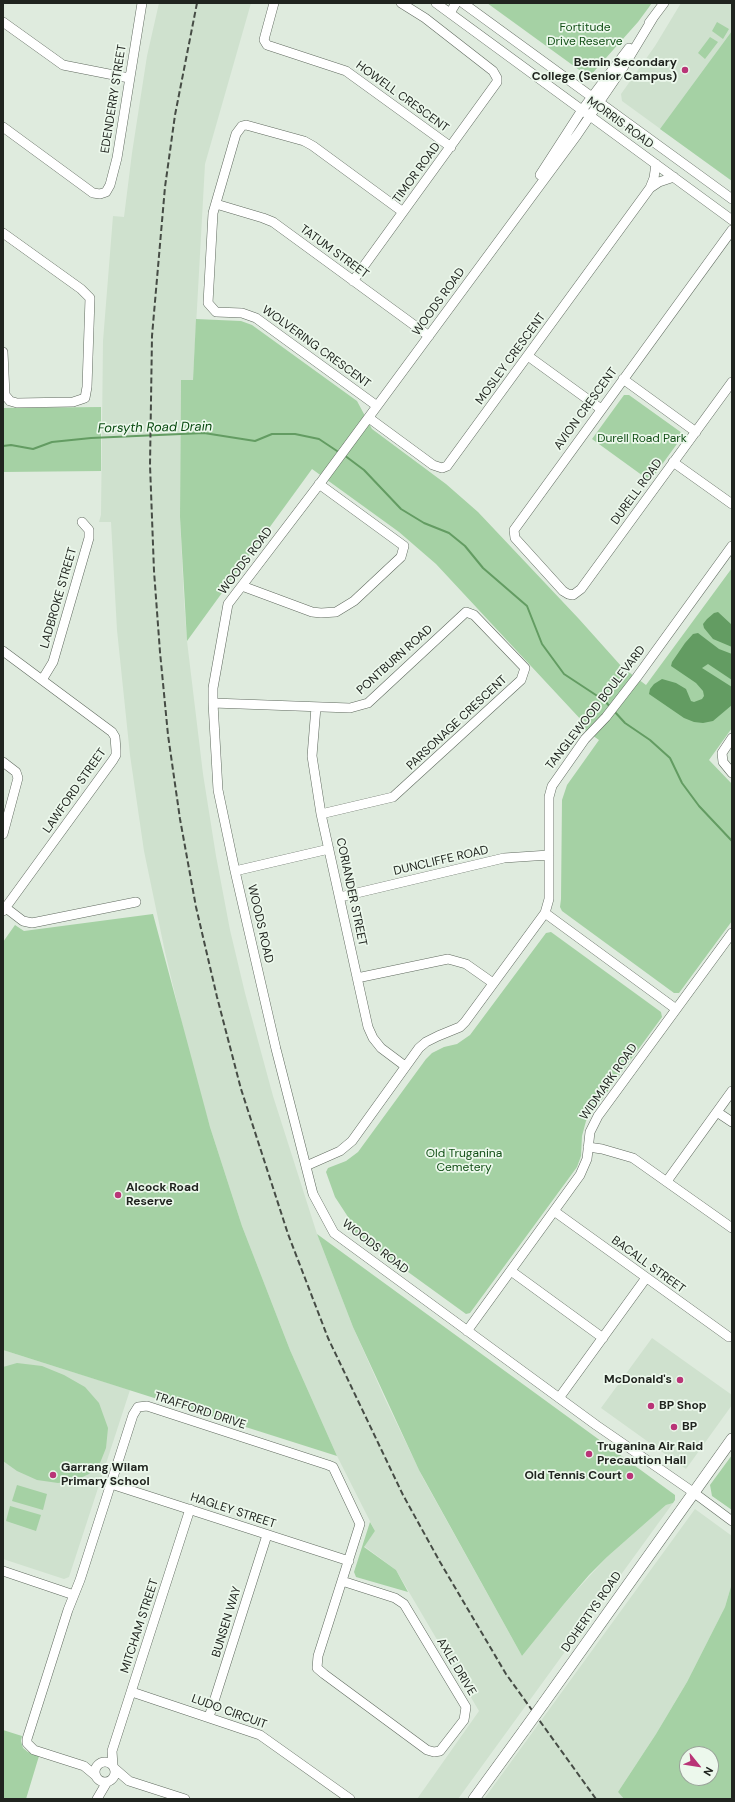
<!DOCTYPE html>
<style>
body{margin:0}
#map{position:relative;width:735px;height:1802px;overflow:hidden;background:#dfebde;font-family:"DM Sans",sans-serif}
canvas{display:block}
.frame{position:absolute;inset:0;border:4px solid #20241f;pointer-events:none}
.north{position:absolute;left:679px;top:1746px;width:40px;height:40px;box-sizing:border-box;background:#ecf8ec;border:1px solid #9aa39a;border-radius:50%;rotate:120deg;font-size:11px;font-weight:700;line-height:16px;text-align:center;color:#20241f}
.north::after{content:'';display:block;margin:auto;width:14px;height:18px;background:#b93477;clip-path:polygon(50% 0,100% 100%,50% 72%,0 100%)}
</style>
<div id="map">
<canvas width="735" height="1802"></canvas>
<div class="frame"></div>
<div class="north">N</div>
</div>
<script>
const ctx = document.querySelector('canvas').getContext('2d');
ctx.lineJoin = 'round';
function fillPath(path, color) {
  ctx.fillStyle = color;
  ctx.fill(path, 'evenodd');
}
function poly(rows) {
  const path = new Path2D();
  for (const r of rows) {
    if (r.length === 3) {
      path.moveTo(r[0] + r[2], r[1]);
      path.arc(r[0], r[1], r[2], 0, 2 * Math.PI);
      continue;
    }
    path.moveTo(r[0], r[1]);
    for (let i = 2; i < r.length; i += 2) path.lineTo(r[i], r[i + 1]);
  }
  return path;
}
function strokePath(path, color, width, dash) {
  ctx.strokeStyle = color;
  ctx.lineWidth = width;
  ctx.lineCap = dash ? 'butt' : 'round';
  ctx.setLineDash(dash || []);
  ctx.stroke(path);
}
function write(font, color, halo, rows, align = 'center') {
  ctx.font = font + ' "DM Sans",sans-serif';
  ctx.lineWidth = 3.5;
  ctx.setLineDash([]);
  ctx.textBaseline = 'middle';
  ctx.strokeStyle = halo;
  ctx.fillStyle = color;
  for (const [text, x, y, turn = 0] of rows) {
    ctx.save();
    ctx.translate(x, y);
    ctx.rotate((+turn || 0) * Math.PI / 180);
    ctx.textAlign = isNaN(turn) ? turn : align;
    if (halo) ctx.strokeText(text, 0, 0);
    ctx.fillText(text, 0, 0);
    ctx.restore();
  }
}
fillPath(poly([
 [159,3,251,3,205,164,193,380,181,380,180,517,184,600,187,641,203,774,216,856,230,930,245,993,273,1096,317,1234,353,1327,385,1399,423,1478,522,1656,564,1604,607,1557,666,1505,673,1503,458,1799,417,1799,479,1711,396,1570,364,1546,375,1531,337,1456,290,1350,242,1226,210,1127,193,1070,165,952,144,851,130,755,117,630,111,522,99,522,101,515,103,341,113,216,124,217,132,153,147,56],
 [681,3,732,3,732,181,622,101,621,94,655,46],
 [652,1338,732,1395,732,1405,686,1469,601,1408],
 [3,1350,130,1390,69,1577,64,1579,3,1559],
 [695,1509,732,1536,732,1583,725,1607,687,1682,656,1734,618,1792,624,1799,484,1799]
]), '#cfe1ce');
fillPath(poly([
 [487,3,652,3,638,22,589,77],
 [717,22,729,29,723,39,712,31],
 [732,31,732,181,660,129],
 [710,37,718,42,705,59,698,53],
 [196,319,241,321,252,325,357,401,372,429,446,484,478,512,579,619,622,667,646,685,732,568,732,728,709,760,732,784,732,921,679,993,674,993,562,911,560,907,561,899,562,800,567,785,599,740,582,728,584,723,436,564,399,532,312,469,187,641,180,517,181,380,193,380],
 [624,395,629,395,682,433,682,437,650,481,592,439],
 [101,407,101,471,3,472,3,408],
 [153,914,210,1127,242,1226,290,1350,337,1456,3,1350,3,942,15,925,24,931],
 [551,932,661,1012,662,1017,586,1121,582,1136,581,1156,577,1167,470,1313,466,1314,346,1227,350,1220,335,1197,326,1172,328,1168,346,1161,358,1152,426,1059,432,1053,444,1047,457,1044,470,1035,546,933],
 [317,1234,675,1495,675,1500,673,1503,666,1505,607,1557,589,1575,564,1604,522,1656,419,1470,353,1327],
 [17,1363,42,1366,64,1375,85,1387,99,1403,108,1428,106,1448,100,1463,89,1474,76,1480,58,1483,37,1480,17,1471,3,1461,3,1367],
 [732,1455,732,1510,712,1496,710,1485],
 [17,1485,47,1494,43,1510,12,1501],
 [10,1506,41,1515,36,1531,6,1521],
 [370,1522,375,1531,364,1547,396,1570,408,1592,356,1577,354,1572],
 [732,1583,732,1799,624,1799,618,1792,656,1734,687,1682,725,1607],
 [687,1754,711,1754,711,1778,687,1778],
 [3,1730,22,1736,21,1741,23,1748,28,1752,39,1756,26,1799,3,1799]
]), '#a5d1a4');
fillPath(poly([
 [718,612,732,625,732,647,713,639,704,628,703,624,707,619,714,613],
 [698,633,719,649,732,654,732,680,708,664,702,668,732,687,732,705,713,721,703,723,694,722,684,718,649,694,650,689,654,684,662,679,676,683,686,689,691,701,694,702,702,699,704,696,703,691,696,683,671,666,672,662,685,643,693,634]
]), '#639c62');
strokePath(poly([
 [3,446,11,445,33,449,52,442,91,438,204,433,255,441,272,434,295,434,319,439,340,453],
 [344,455,364,470,401,509,424,523,449,533,465,546,483,568,527,606,542,644,564,674,605,701,611,708],
 [614,711,625,723,650,740,670,758,682,783,699,806,732,841]
]), '#639c62', 2);
const minor = poly([
 [274,3,265,36,264,40,267,45,346,71,451,147],
 [436,3,732,220],
 [463,3,732,199],
 [450,13,456,3],
 [653,18,624,66,577,135,321,482,228,604,213,688,213,703,218,790,235,871,276,1049,313,1194,334,1233,596,1425,693,1492,732,1521],
 [3,22,63,65,129,78],
 [649,23,664,3],
 [3,127,93,193,100,194,106,192,110,185,117,158,142,3],
 [540,175,582,110,629,48],
 [650,188,659,182,674,177],
 [216,204,263,218,273,222,429,336],
 [732,230,514,530,515,538,563,591,568,594,573,595,581,589,732,382],
 [3,233,81,289,90,298,87,387,85,398,73,402,17,403,10,401,5,395,3,352],
 [353,281,497,82,497,78,493,71,425,18,401,3],
 [528,356,601,409],
 [623,379,696,432],
 [377,406,256,318,242,313,216,312,208,303,213,213,236,134,242,126,246,125,304,141,313,146,403,212],
 [369,418,433,465,442,468,447,466,650,188,654,178,656,164],
 [673,462,732,504],
 [242,586,312,612,321,613,336,612,354,601,401,557,404,546,319,484],
 [3,651,112,732,115,737,116,750,116,755,113,760,3,911],
 [42,680,53,662,89,538,89,530,82,522],
 [213,703,350,708,368,703,466,612,474,615,525,668,521,680,393,797,321,814],
 [316,707,312,756,321,814,368,1027,373,1038,381,1048,405,1066],
 [732,738,722,753,723,762,732,773],
 [3,762,16,772,18,778,3,834],
 [235,871,329,849],
 [340,897,504,858,549,855],
 [6,908,23,921,32,923,136,902],
 [545,913,676,1009],
 [357,978,448,959,466,964,493,983],
 [717,1112,732,1122],
 [588,1147,602,1149,633,1158,732,1228],
 [306,1166,340,1151,352,1141,419,1048,426,1042,438,1036,460,1027,465,1022,545,913,549,899,549,797,552,786,585,739,606,717,637,677,732,546],
 [667,1181,732,1091],
 [554,1211,729,1337],
 [511,1271,603,1338],
 [467,1331,580,1175,587,1159,590,1132,598,1116,732,933],
 [559,1398,646,1278],
 [111,1484,349,1561],
 [3,1571,74,1595],
 [132,1692,260,1735,350,1799],
 [209,1717,267,1535],
 [105,1772,10],
 [113,1766,112,1751,190,1509],
 [114,1768,129,1781,185,1799],
 [96,1776,84,1766,34,1750,27,1743,27,1739,68,1610,80,1580,133,1415,138,1407,147,1406,328,1465,333,1467,360,1524,318,1656,317,1668,324,1674,427,1750,434,1752,440,1751,464,1720,466,1707,404,1604,395,1598,342,1581],
 [97,1799,107,1782]
]);
const major = poly([
 [543,1704,732,1439],
 [474,1799,525,1729]
]);
strokePath(minor, '#606a5f', 10);
strokePath(major, '#606a5f', 12);
strokePath(minor, '#fff', 9);
strokePath(major, '#fff', 11);
strokePath(poly([
 [197,3,175,115,165,187,152,336,150,465,154,571,160,652,168,735,180,819,196,907,217,997,241,1089,288,1234,328,1338,403,1495,440,1562,506,1674,596,1799]
]), '#464c45', 2, [6, 3]);
const majorBridge = poly([
 [525,1729,543,1704]
]);
strokePath(majorBridge, '#606a5f', 12, []);
strokePath(majorBridge, '#fff', 11);
for (const [x, y, r, color] of [
 [685,70,4,"#b93477"],
 [118,1195,4,"#b93477"],
 [680,1380,4,"#b93477"],
 [651,1406,4,"#b93477"],
 [674,1427,4,"#b93477"],
 [589,1454,4,"#b93477"],
 [53,1475,4,"#b93477"],
 [630,1476,4,"#b93477"]
]) {
  const dot = new Path2D();
  dot.arc(x, y, r, 0, 2 * Math.PI);
  ctx.fillStyle = color;
  ctx.fill(dot);
  strokePath(dot, '#ecf8ec', 1.5);
}
write('12px', '#124f16', '#ecf8ec', [
 ["Fortitude",585,28],
 ["Drive Reserve",585,42],
 ["Durell Road Park",642,439],
 ["Old Truganina",464,1154],
 ["Cemetery",464,1168]
]);
write('bold 12px', '#20241f', '#ecf8ec', [
 ["Bemin Secondary",677,63,"right"],
 ["College (Senior Campus)",677,77,"right"],
 ["Alcock Road",126,1188],
 ["Reserve",126,1202],
 ["McDonald's",672,1380,"right"],
 ["BP Shop",659,1406],
 ["BP",682,1427],
 ["Truganina Air Raid",597,1447],
 ["Precaution Hall",597,1461],
 ["Garrang Wilam",61,1468],
 ["Primary School",61,1482],
 ["Old Tennis Court",622,1476,"right"]
], 'left');
write('12px', '#20241f', '#ecf8ec', [
 ["HOWELL CRESCENT",402,97,36],
 ["EDENDERRY STREET",114,99,-81],
 ["MORRIS ROAD",620,123,36],
 ["TIMOR ROAD",417,173,-54],
 ["TATUM STREET",334,252,36],
 ["WOODS ROAD",439,302,-54],
 ["WOLVERING CRESCENT",316,347,36],
 ["MOSLEY CRESCENT",511,359,-54],
 ["AVION CRESCENT",586,409,-54],
 ["DURELL ROAD",637,492,-54],
 ["WOODS ROAD",246,561,-53],
 ["LADBROKE STREET",59,598,-74],
 ["PONTBURN ROAD",395,660,-42],
 ["TANGLEWOOD BOULEVARD",596,708,-52],
 ["PARSONAGE CRESCENT",457,723,-43],
 ["LAWFORD STREET",75,791,-55],
 ["DUNCLIFFE ROAD",441,861,-13],
 ["CORIANDER STREET",351,892,78],
 ["WOODS ROAD",260,924,77],
 ["WIDMARK ROAD",609,1082,-55],
 ["WOODS ROAD",375,1247,38],
 ["BACALL STREET",648,1265,36],
 ["TRAFFORD DRIVE",200,1411,18],
 ["HAGLEY STREET",233,1511,18],
 ["DOHERTYS ROAD",592,1612,-55],
 ["BUNSEN WAY",227,1622,-73],
 ["MITCHAM STREET",140,1626,-72],
 ["AXLE DRIVE",456,1667,59],
 ["LUDO CIRCUIT",229,1712,20]
]);
write('italic 13px', '#07480e', '#ecf8ec', [
 ["Forsyth Road Drain",155,428,-1]
]);
</script>
